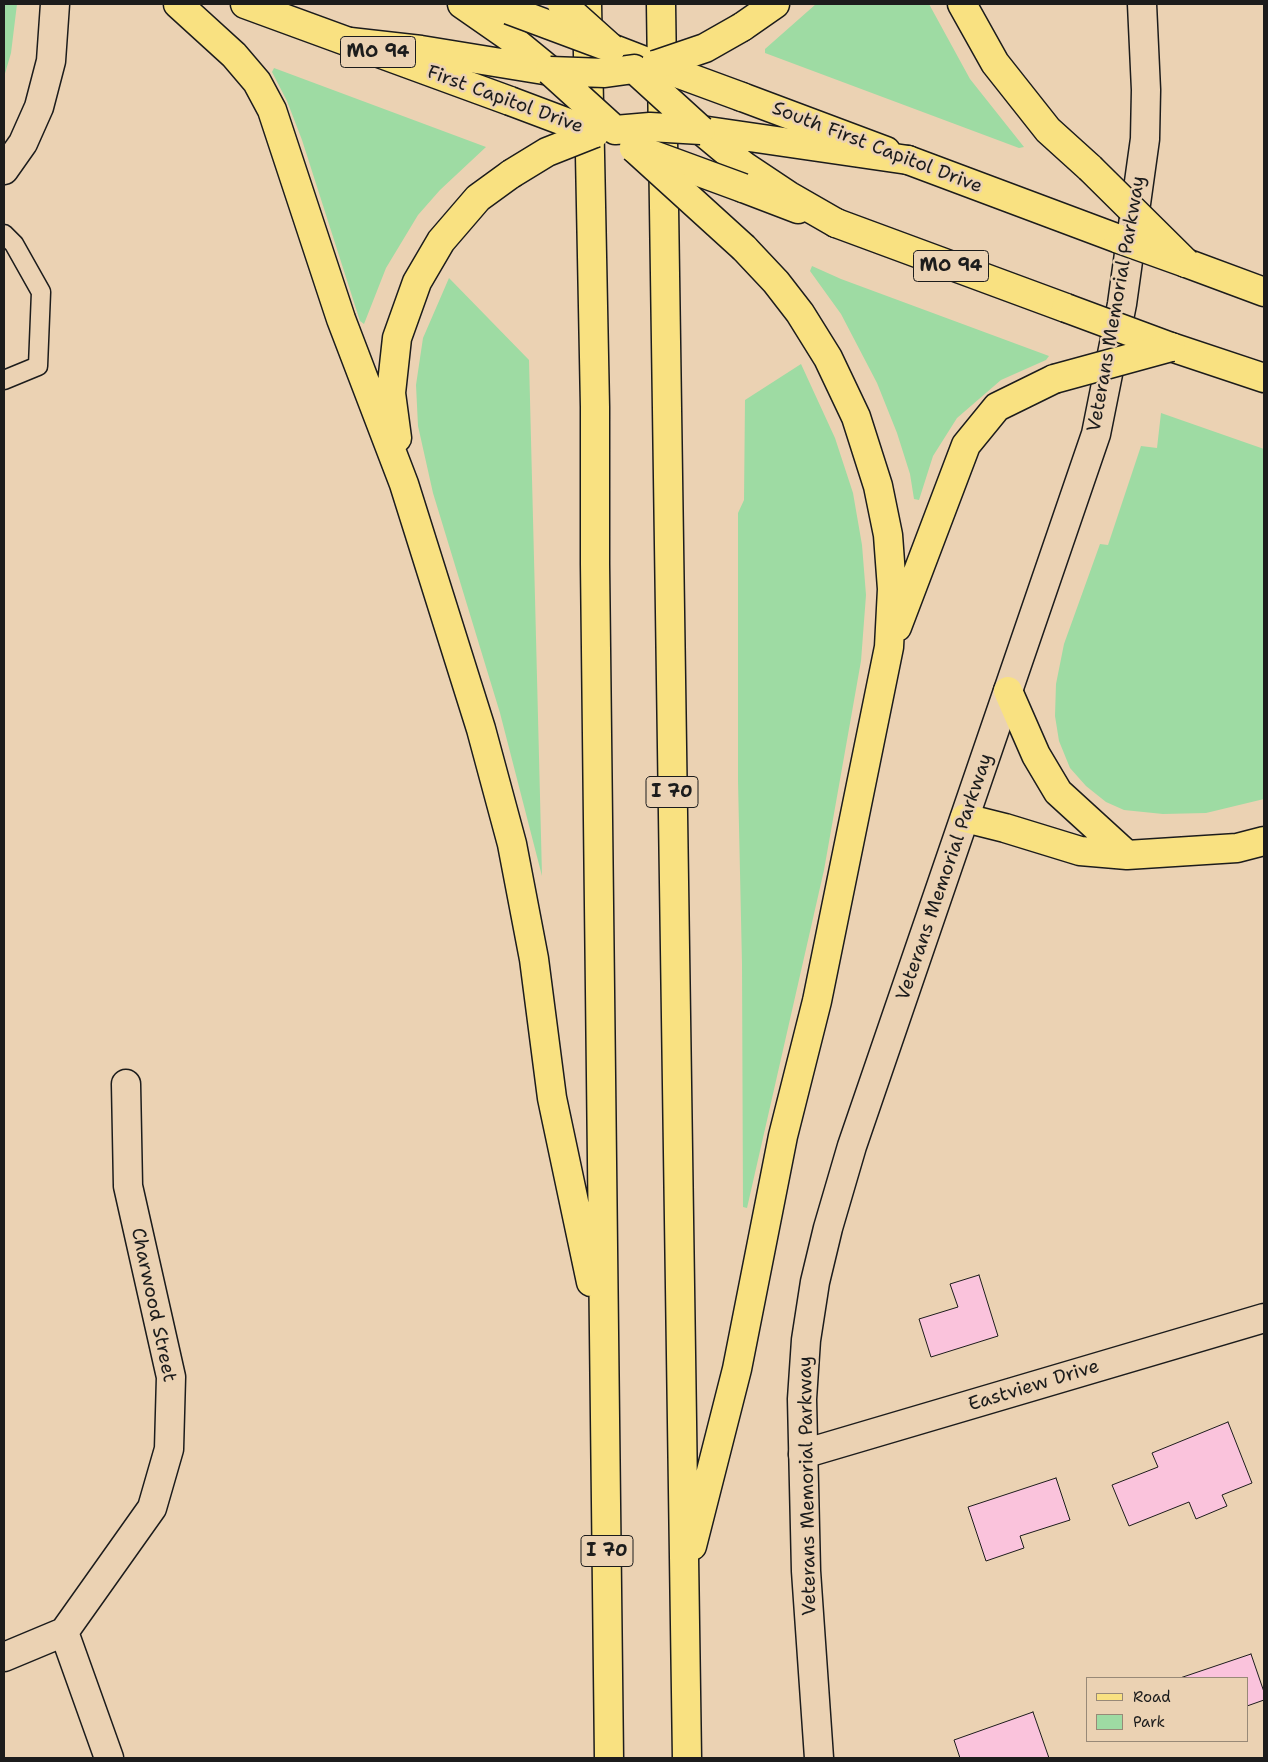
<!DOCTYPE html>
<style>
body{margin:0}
#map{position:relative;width:1268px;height:1762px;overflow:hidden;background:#ebd2b3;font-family:"Shantell Sans",sans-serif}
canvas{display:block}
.frame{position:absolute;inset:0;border:5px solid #1c1c1c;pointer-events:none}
.legend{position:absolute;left:1086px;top:1677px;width:162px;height:65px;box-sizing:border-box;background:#ebd2b3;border:1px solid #988977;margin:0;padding:6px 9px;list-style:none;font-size:15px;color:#1c1c1c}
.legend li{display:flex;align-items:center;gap:10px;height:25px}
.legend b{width:25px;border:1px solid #988977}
</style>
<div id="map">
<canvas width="1268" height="1762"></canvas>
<div class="frame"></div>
<ul class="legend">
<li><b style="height:6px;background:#f9e181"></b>Road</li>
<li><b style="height:14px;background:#9edba3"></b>Park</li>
</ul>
</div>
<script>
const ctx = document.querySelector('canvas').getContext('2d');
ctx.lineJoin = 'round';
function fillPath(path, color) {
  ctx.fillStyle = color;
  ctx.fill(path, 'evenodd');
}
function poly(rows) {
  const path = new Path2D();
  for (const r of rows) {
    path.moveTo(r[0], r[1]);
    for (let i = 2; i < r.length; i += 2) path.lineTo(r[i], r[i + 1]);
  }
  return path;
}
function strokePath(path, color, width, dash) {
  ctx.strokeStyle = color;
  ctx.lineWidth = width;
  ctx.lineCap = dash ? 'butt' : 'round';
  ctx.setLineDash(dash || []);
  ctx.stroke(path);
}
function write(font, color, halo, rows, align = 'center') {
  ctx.font = font + ' "Shantell Sans",sans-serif';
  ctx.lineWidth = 5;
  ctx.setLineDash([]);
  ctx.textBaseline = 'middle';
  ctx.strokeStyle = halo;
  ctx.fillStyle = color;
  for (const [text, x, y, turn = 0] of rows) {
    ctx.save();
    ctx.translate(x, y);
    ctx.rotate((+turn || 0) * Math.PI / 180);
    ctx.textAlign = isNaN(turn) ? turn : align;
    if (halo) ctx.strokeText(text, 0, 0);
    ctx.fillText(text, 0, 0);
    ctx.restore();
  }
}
fillPath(poly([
 [4,4,17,4,11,53,4,77],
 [816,4,929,4,970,79,1024,147,1019,148,765,53,765,49],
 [274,68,486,147,440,190,418,215,386,268,364,324,360,321,302,140,287,101,272,72],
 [812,266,841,279,1049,356,1046,360,1001,380,957,418,933,456,919,500,914,499,910,474,897,433,877,383,841,314,810,271],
 [449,278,529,360,542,876,500,713,433,493,418,426,416,385,423,338],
 [801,364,835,438,853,493,862,545,866,595,861,661,824,870,747,1208,743,1207,742,964,738,781,738,513,744,500,745,400],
 [1161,413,1264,449,1264,799,1206,813,1163,814,1124,810,1106,802,1086,786,1070,768,1059,741,1055,716,1056,684,1064,644,1100,544,1108,545,1141,446,1157,448]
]), '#9edba3');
const building = poly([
 [979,1275,998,1336,931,1357,919,1319,958,1307,950,1284,979,1275],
 [1228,1422,1252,1483,1222,1495,1227,1506,1196,1519,1189,1502,1129,1526,1112,1485,1158,1467,1152,1453,1228,1422],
 [1056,1478,1070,1520,1020,1536,1024,1548,986,1561,968,1507,1056,1478],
 [1251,1654,1264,1692,1264,1700,1247,1706,1247,1678,1180,1678,1251,1654],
 [1033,1712,1049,1758,960,1758,954,1740,1033,1712]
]);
fillPath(building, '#fac3dc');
strokePath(building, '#1c1c1c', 1);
const service = poly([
 [4,234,14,244,41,292,38,366,4,380]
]);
const minor = poly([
 [803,1454,1264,1318],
 [4,1657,64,1632],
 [109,1758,64,1632,152,1508,169,1449,171,1377,128,1186,126,1084]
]);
const tertiary = poly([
 [4,170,23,143,39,107,51,61,55,4],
 [819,1758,806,1571,802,1399,806,1340,815,1282,828,1228,852,1146,1096,434,1122,304,1145,139,1146,90,1142,4]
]);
const primary = poly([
 [245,4,510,101],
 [491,4,509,10],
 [611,48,655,65],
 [742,97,886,151],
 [743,188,798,209]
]);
const trunk = poly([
 [908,160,1119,239],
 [836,223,1066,308],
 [1186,263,1264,292],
 [1171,347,1264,378],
 [1008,691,1036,755,1058,792,1127,855],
 [965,818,1005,828,1080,851,1127,855,1237,848,1264,841]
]);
const motorway = poly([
 [178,4,234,55,257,82,272,110,341,319,404,484,481,729,512,844,534,959,552,1098,591,1282],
 [462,4,508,36,547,68],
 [587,4,595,407,595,564,609,1758],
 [661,4,687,1758],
 [962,4,995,63,1048,130,1090,168],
 [742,27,775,4],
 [350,42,421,50,550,71],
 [701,130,908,160],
 [702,131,744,166,789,196,836,223],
 [397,438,391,393,397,338,417,282,441,241,478,198,511,174],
 [897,627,966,445,997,407,1054,379],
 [692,1546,737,1369,783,1136,817,1001,889,647,892,589,888,535,878,486,856,417,828,358,800,313,776,282,744,248]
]);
strokePath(service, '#1c1c1c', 21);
strokePath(minor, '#1c1c1c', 31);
strokePath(tertiary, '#1c1c1c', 31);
strokePath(primary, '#1c1c1c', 31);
strokePath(trunk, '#1c1c1c', 31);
strokePath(motorway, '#1c1c1c', 31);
strokePath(service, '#ebd2b3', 18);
strokePath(minor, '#ebd2b3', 28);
strokePath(tertiary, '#ebd2b3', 28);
strokePath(primary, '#f9e181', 28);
strokePath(trunk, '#f9e181', 28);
strokePath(motorway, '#f9e181', 28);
const primaryBridge = poly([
 [509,10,611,48],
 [655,65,742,97],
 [510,101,595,133],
 [634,148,743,188]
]);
const trunkBridge = poly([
 [1119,239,1186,263],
 [1066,308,1171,347]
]);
const motorwayBridge = poly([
 [562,4,611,48],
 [655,65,705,48,742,27],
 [550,71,605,73,634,69,701,130],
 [550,71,615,130,650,127,701,130],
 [634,148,744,248],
 [1090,168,1186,263],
 [511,174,547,152,595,133],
 [1054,379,1171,347]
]);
strokePath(primaryBridge, '#1c1c1c', 31, []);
strokePath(trunkBridge, '#1c1c1c', 31, []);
strokePath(motorwayBridge, '#1c1c1c', 31, []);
strokePath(primaryBridge, '#f9e181', 28);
strokePath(trunkBridge, '#f9e181', 28);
strokePath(motorwayBridge, '#f9e181', 28);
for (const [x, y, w] of [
 [378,52,75],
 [951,266,75],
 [672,792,52],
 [607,1551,52]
]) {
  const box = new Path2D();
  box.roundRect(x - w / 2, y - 15.5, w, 31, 4);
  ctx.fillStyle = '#ebd2b3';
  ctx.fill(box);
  strokePath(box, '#1c1c1c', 1);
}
write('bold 18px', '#1c1c1c', null, [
 ["MO 94",378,52],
 ["MO 94",951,266],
 ["I 70",672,792],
 ["I 70",607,1551]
]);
write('19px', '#1c1c1c', '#ebd2b3', [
 ["First Capitol Drive",505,100,20],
 ["South First Capitol Drive",877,148,21],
 ["Veterans Memorial Parkway",1117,304,-80],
 ["Veterans Memorial Parkway",945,877,-71],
 ["Charwood Street",153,1305,78],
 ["Eastview Drive",1034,1386,-17],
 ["Veterans Memorial Parkway",808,1486,-91]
]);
</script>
